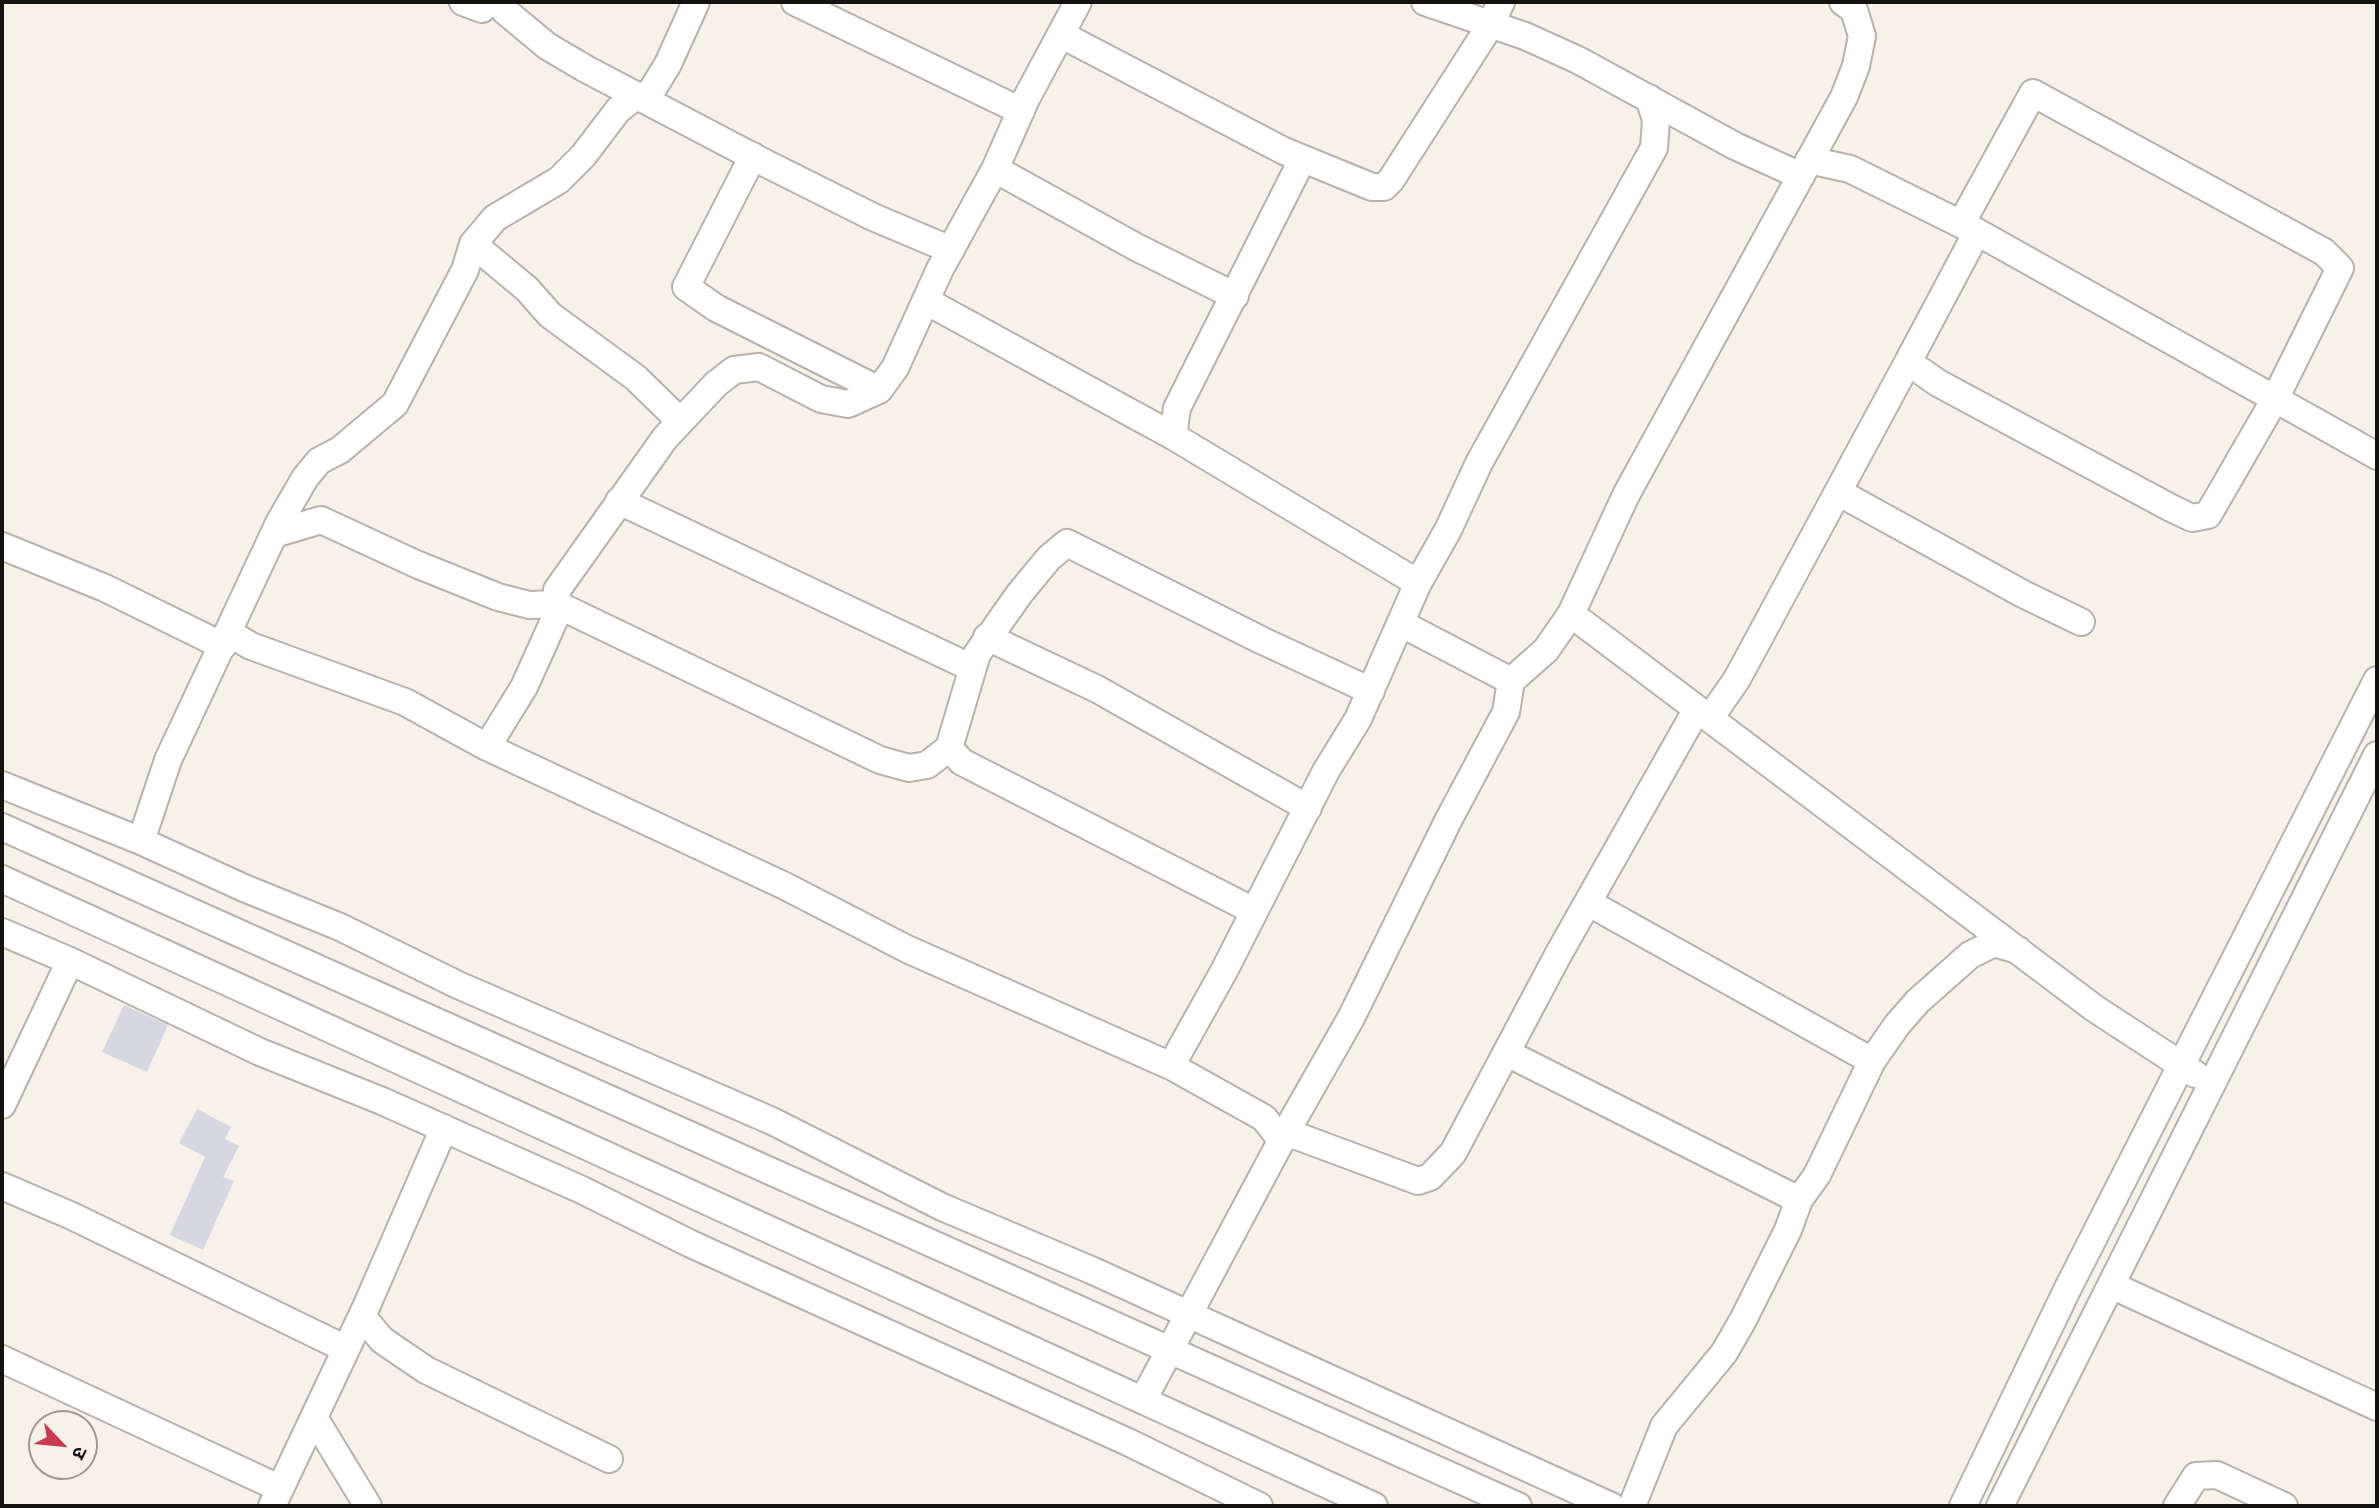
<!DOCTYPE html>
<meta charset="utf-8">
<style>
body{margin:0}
#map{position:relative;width:2379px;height:1508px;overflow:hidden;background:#f6f2e9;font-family:Lato,"Noto Sans Devanagari",sans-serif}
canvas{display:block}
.frame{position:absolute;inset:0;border:4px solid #14120f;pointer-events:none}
.north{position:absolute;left:28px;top:1410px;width:70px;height:70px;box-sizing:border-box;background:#f6f2e9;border:2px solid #9c9892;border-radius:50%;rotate:116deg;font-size:19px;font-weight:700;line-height:28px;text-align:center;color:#14120f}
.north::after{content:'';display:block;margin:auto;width:24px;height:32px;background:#c93950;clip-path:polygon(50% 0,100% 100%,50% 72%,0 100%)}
</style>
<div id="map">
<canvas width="2379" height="1508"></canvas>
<div class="frame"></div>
<div class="north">उ</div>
</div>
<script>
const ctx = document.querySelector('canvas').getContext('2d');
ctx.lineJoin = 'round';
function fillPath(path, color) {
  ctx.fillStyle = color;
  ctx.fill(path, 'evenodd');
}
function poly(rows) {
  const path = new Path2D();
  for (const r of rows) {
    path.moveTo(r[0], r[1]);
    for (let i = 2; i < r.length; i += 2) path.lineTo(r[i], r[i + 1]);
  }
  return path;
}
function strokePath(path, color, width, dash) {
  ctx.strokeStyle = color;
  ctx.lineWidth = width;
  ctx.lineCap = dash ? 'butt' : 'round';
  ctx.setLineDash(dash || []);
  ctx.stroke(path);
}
fillPath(poly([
 [124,1005,168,1025,147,1072,102,1052],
 [197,1109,231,1127,225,1139,239,1146,223,1177,234,1181,203,1250,170,1235,205,1157,179,1143]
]), '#d6d7e0');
const minor = poly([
 [463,2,482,9,490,2],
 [504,2,505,11,547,46,586,69,765,163,873,217,951,250],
 [795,2,1021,111],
 [1425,2,1525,36,1578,60,1735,146,1801,176],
 [1062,35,1284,151,1372,187,1384,187,1391,180,1491,24,1501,2],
 [646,100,668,64,696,2],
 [753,156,686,287,716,308,879,390,895,368,940,269,995,169,1026,99,1078,2],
 [1809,160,1850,169,1977,232,2377,456],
 [995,169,1136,247,1235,296],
 [1961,224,2033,93,2324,252,2340,268,2275,399,2208,515,2192,518,2171,508,1938,383,1908,362,1977,232],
 [473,244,527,289,550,315,636,378,680,421],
 [928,302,1173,436,1418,583],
 [1173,436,1177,408,1302,160],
 [1838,492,2023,594,2081,622],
 [619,501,972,668],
 [274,534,321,520,416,564,498,597,529,605,556,604,880,760,909,768,927,765,949,748],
 [2,546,105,588,223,646],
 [1571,614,2094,1008,2195,1074],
 [1402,624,1511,681],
 [229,633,251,646,405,702,487,747,785,886,907,949,1171,1066,1264,1118,1282,1141],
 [987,637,1097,689,1308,808],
 [1710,718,1737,679,1908,362],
 [487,747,524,687,543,645,555,618,557,590,665,438,716,384,734,370,759,367,821,399,848,404,879,390],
 [2,785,141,841,244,888,340,927,458,985,772,1121,942,1207,1091,1270,1611,1506],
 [2,827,1518,1506],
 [141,841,168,760,279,523,305,478,319,461,340,450,395,404,465,270,473,244,495,218,559,180,583,156,618,110,637,95],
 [2,879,1374,1506],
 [1589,903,1872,1061],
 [1254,911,962,762,949,748,977,654,1020,593,1049,558,1067,543,1263,641,1371,691],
 [2,932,70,961,260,1052,382,1101,582,1190,691,1244,1130,1443,1259,1506],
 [1507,1053,1799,1200],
 [1171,1066,1224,971,1326,771,1358,719,1418,583,1448,530,1479,463,1654,148,1656,120,1649,98],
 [2,1105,70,961],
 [1286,1132,1418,1181,1430,1177,1453,1153,1558,955,1697,709],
 [2,1186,72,1216,346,1349],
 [2111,1285,2377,1407],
 [362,1316,382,1340,426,1370,609,1459],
 [2,1359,279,1488],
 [1143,1400,1286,1132,1351,1018,1449,819,1506,712,1511,681,1546,650,1571,614,1626,495,1844,97,1856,66,1862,36,1854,10,1843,2],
 [315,1419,368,1506],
 [272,1506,367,1305,444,1128],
 [1632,1506,1664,1426,1724,1353,1743,1320,1788,1230,1799,1200,1817,1175,1872,1061,1897,1025,1918,1001,1970,955,1994,943,2018,950],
 [1963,1506,2067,1290,2377,680],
 [2000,1506,2377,755],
 [2177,1506,2196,1476,2217,1475,2284,1506]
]);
strokePath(minor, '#b7b3aa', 30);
strokePath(minor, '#fff', 26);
</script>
